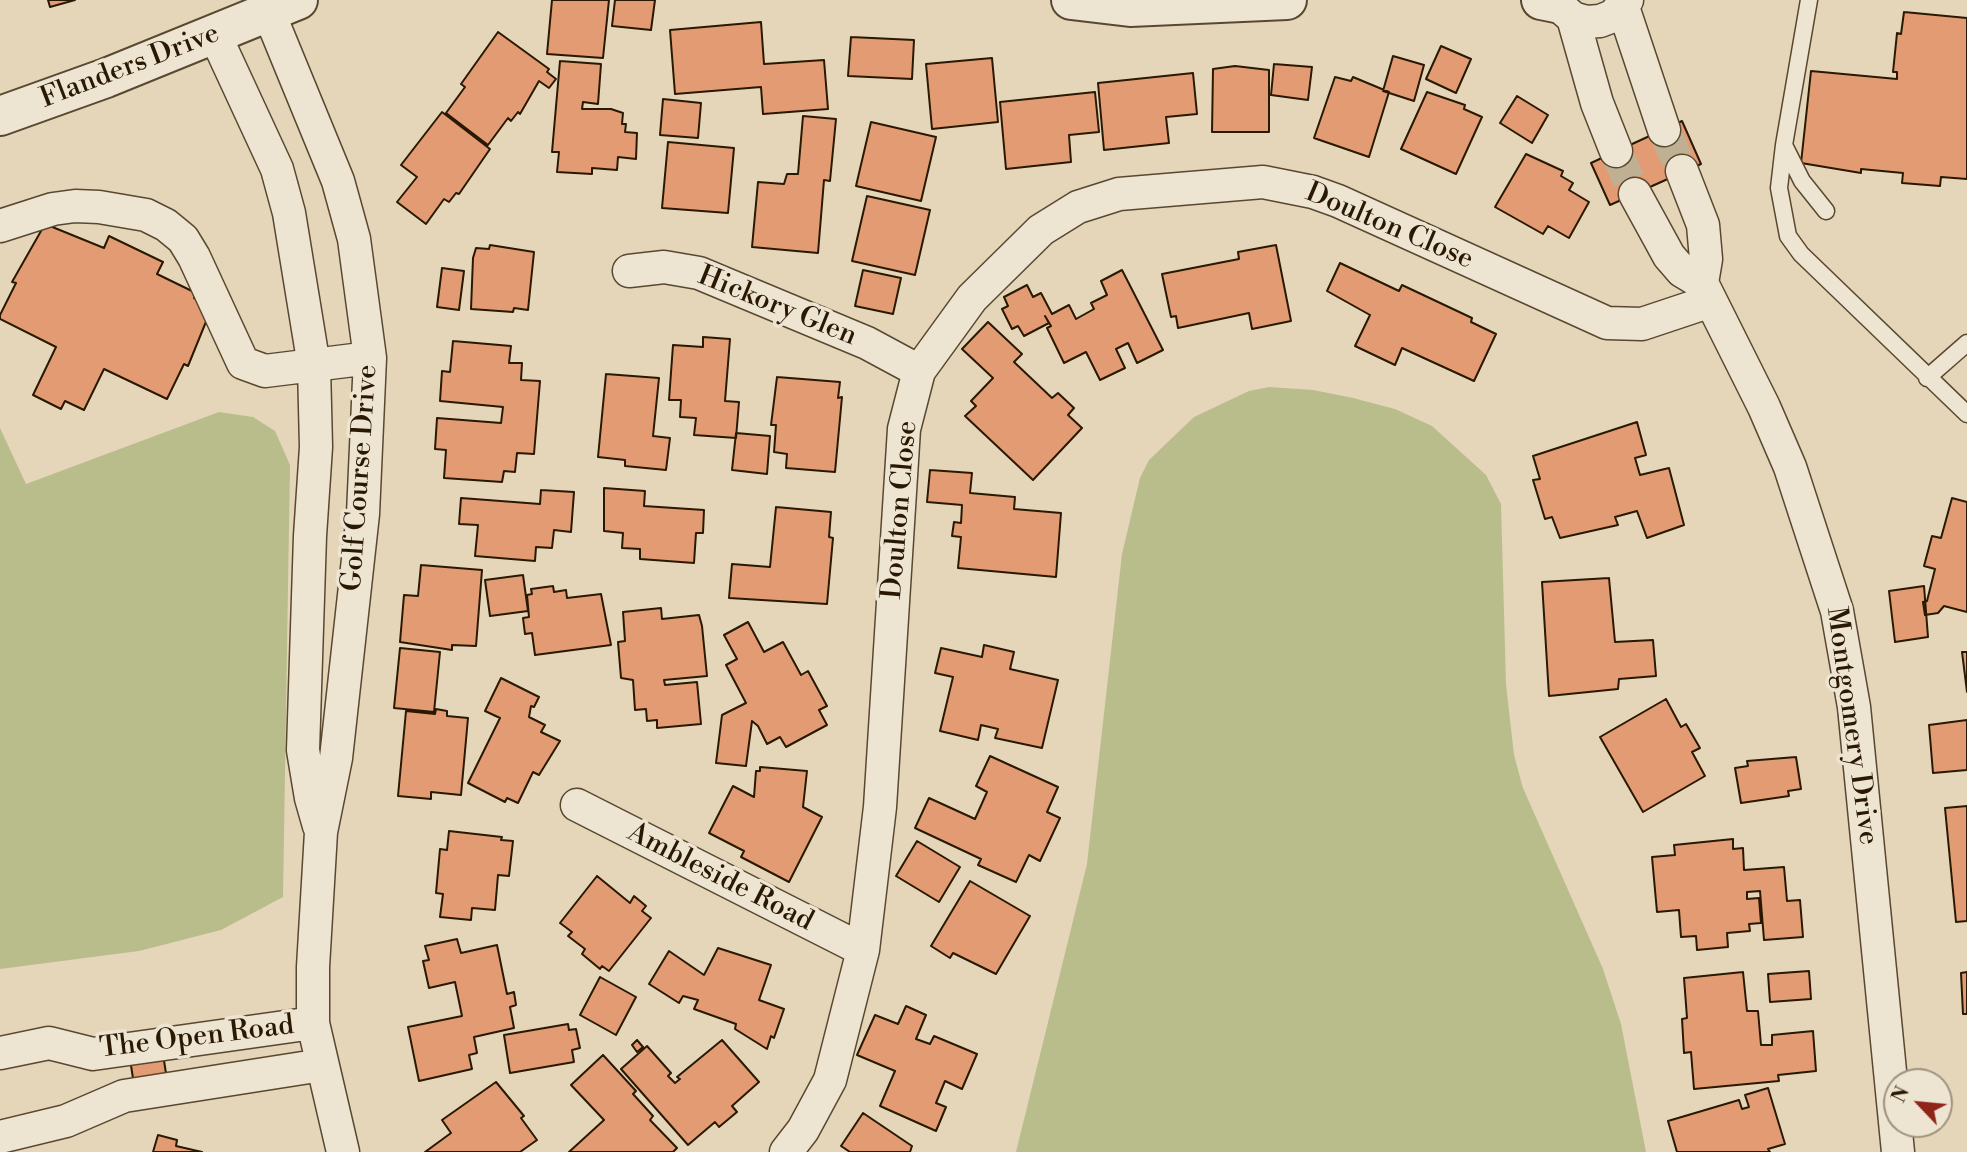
<!DOCTYPE html>
<style>
body{margin:0}
#map{position:relative;width:1967px;height:1152px;overflow:hidden;background:#e5d6b9;font-family:"Libre Bodoni",serif}
canvas{display:block}
.north{position:absolute;left:1883px;top:1068px;width:70px;height:70px;box-sizing:border-box;background:#eee4d2;border:2px solid #9f937f;border-radius:50%;rotate:296deg;font-size:19px;font-weight:700;line-height:28px;text-align:center;color:#291902}
.north::after{content:'';display:block;margin:auto;width:24px;height:32px;background:#8f2418;clip-path:polygon(50% 0,100% 100%,50% 72%,0 100%)}
</style>
<div id="map">
<canvas width="1967" height="1152"></canvas>
<div class="north">N</div>
</div>
<script>
const ctx = document.querySelector('canvas').getContext('2d');
ctx.lineJoin = 'round';
function fillPath(path, color) {
  ctx.fillStyle = color;
  ctx.fill(path, 'evenodd');
}
function poly(rows) {
  const path = new Path2D();
  for (const r of rows) {
    path.moveTo(r[0], r[1]);
    for (let i = 2; i < r.length; i += 2) path.lineTo(r[i], r[i + 1]);
  }
  return path;
}
function strokePath(path, color, width, dash) {
  ctx.strokeStyle = color;
  ctx.lineWidth = width;
  ctx.lineCap = dash ? 'butt' : 'round';
  ctx.setLineDash(dash || []);
  ctx.stroke(path);
}
function write(font, color, halo, rows, align = 'center') {
  ctx.font = font + ' "Libre Bodoni",serif';
  ctx.lineWidth = 7;
  ctx.setLineDash([]);
  ctx.textBaseline = 'middle';
  ctx.strokeStyle = halo;
  ctx.fillStyle = color;
  for (const [text, x, y, turn = 0] of rows) {
    ctx.save();
    ctx.translate(x, y);
    ctx.rotate((+turn || 0) * Math.PI / 180);
    ctx.textAlign = isNaN(turn) ? turn : align;
    if (halo) ctx.strokeText(text, 0, 0);
    ctx.fillText(text, 0, 0);
    ctx.restore();
  }
}
fillPath(poly([
 [1269,387,1313,390,1353,398,1395,409,1432,426,1486,475,1501,504,1506,684,1514,755,1523,788,1603,969,1621,1024,1646,1152,1016,1152,1087,864,1122,554,1140,478,1149,460,1194,417,1249,391],
 [219,412,253,417,275,431,290,465,283,897,221,930,139,951,0,969,0,428,26,484]
]), '#b9bd8c');
const building = poly([
 [48,0,75,0,50,7,48,0],
 [552,0,609,0,603,58,547,54,552,0],
 [615,0,655,0,651,30,612,26,615,0],
 [1904,12,1967,18,1967,179,1941,177,1940,186,1902,183,1903,173,1861,169,1861,173,1801,163,1811,71,1897,79,1897,72,1893,72,1897,33,1901,34,1904,12],
 [761,22,764,64,824,60,828,109,763,114,761,87,675,94,670,30,761,22],
 [498,32,549,69,547,72,556,79,549,88,539,81,520,114,518,112,511,121,508,118,488,145,446,113,465,87,461,84,498,32],
 [851,37,914,40,912,79,848,76,851,37],
 [1441,46,1471,59,1456,93,1426,79,1441,46],
 [1393,56,1424,65,1414,101,1383,91,1393,56],
 [992,58,998,122,932,129,926,64,992,58],
 [560,61,601,64,598,104,583,102,582,109,611,109,623,113,622,124,626,124,625,132,637,133,636,159,618,157,617,170,592,168,592,174,557,172,559,152,552,152,560,61],
 [1274,64,1312,67,1308,100,1271,95,1274,64],
 [1235,66,1269,70,1269,132,1212,132,1213,69,1235,66],
 [1193,73,1197,114,1166,117,1169,143,1104,150,1098,83,1193,73],
 [1335,77,1351,81,1353,77,1389,92,1369,157,1314,138,1335,77],
 [1095,92,1099,132,1069,135,1071,162,1006,169,1000,102,1095,92],
 [1427,92,1465,105,1464,109,1482,117,1456,174,1401,149,1427,92],
 [1517,96,1548,115,1532,143,1500,123,1517,96],
 [663,99,701,103,698,138,660,135,663,99],
 [442,112,490,149,459,194,456,193,449,202,444,199,426,224,397,202,417,177,401,165,442,112],
 [803,116,836,119,830,181,824,180,818,253,752,247,758,182,784,184,787,174,798,174,803,116],
 [1682,121,1701,164,1610,205,1591,163,1682,121],
 [871,122,936,137,921,201,856,186,871,122],
 [668,142,734,148,728,213,662,208,668,142],
 [1526,154,1563,171,1561,176,1573,183,1569,190,1589,202,1569,238,1548,226,1543,234,1495,207,1526,154],
 [867,196,930,210,915,275,852,261,867,196],
 [45,224,104,248,109,236,163,262,157,274,196,293,194,298,212,307,188,366,184,364,167,399,104,369,84,410,65,401,61,409,33,395,56,347,0,319,0,315,16,283,12,282,45,224],
 [490,245,534,252,528,310,514,308,513,312,471,309,473,258,476,248,489,249,490,245],
 [1276,245,1291,321,1252,329,1249,313,1178,328,1176,316,1171,317,1162,274,1239,259,1238,252,1276,245],
 [1340,263,1399,291,1402,285,1472,318,1471,322,1496,334,1474,381,1402,348,1395,365,1355,346,1370,315,1327,291,1340,263],
 [442,268,464,271,459,310,437,307,442,268],
 [863,270,901,278,893,314,855,306,863,270],
 [1122,270,1163,350,1137,363,1128,343,1116,349,1125,368,1100,380,1086,352,1064,363,1047,328,1051,326,1045,316,1049,323,1024,336,1018,326,1012,329,1002,309,1008,306,1004,297,1027,285,1033,297,1041,293,1052,314,1069,305,1076,319,1094,309,1091,303,1107,295,1101,281,1122,270],
 [988,322,1022,354,1014,362,1052,398,1058,393,1074,408,1068,415,1082,428,1033,480,965,416,976,406,971,401,993,378,962,349,988,322],
 [703,337,730,339,725,401,739,402,736,438,694,435,696,418,680,417,681,400,669,400,673,345,703,347,703,337],
 [453,341,511,346,509,363,522,363,521,380,540,381,534,454,517,453,515,472,504,471,502,482,444,478,446,450,435,449,437,418,501,423,503,407,440,401,442,371,450,372,453,341],
 [606,374,659,378,653,436,670,438,666,470,625,466,625,460,598,457,606,374],
 [777,377,840,382,838,398,842,397,835,472,786,468,787,454,774,452,776,425,771,425,777,377],
 [1637,422,1646,455,1635,458,1640,475,1669,468,1684,525,1647,538,1637,511,1615,517,1618,525,1560,538,1552,517,1545,519,1533,480,1540,479,1533,456,1637,422],
 [736,433,770,436,767,474,732,470,736,433],
 [930,470,972,473,970,493,1015,497,1014,509,1061,513,1056,577,958,568,961,537,952,536,954,522,961,523,962,505,927,502,930,470],
 [604,488,645,491,644,506,704,510,703,533,696,533,694,563,640,559,640,549,622,548,623,533,604,531,604,488],
 [541,490,574,492,571,532,554,530,552,548,536,547,535,561,475,556,478,525,459,524,461,498,540,504,541,490],
 [1952,498,1967,502,1967,612,1944,606,1938,613,1925,615,1923,602,1927,601,1935,569,1924,566,1932,536,1941,538,1952,498],
 [776,507,831,512,829,537,833,538,827,604,729,598,732,564,770,567,776,507],
 [421,565,482,570,476,646,452,645,452,650,400,642,404,595,418,596,421,565],
 [523,575,528,611,490,616,485,580,523,575],
 [1609,578,1615,642,1653,640,1656,676,1619,679,1618,689,1549,696,1542,582,1609,578],
 [553,586,554,592,566,590,567,598,601,594,611,645,535,655,532,633,525,634,523,618,529,617,527,595,532,594,531,589,553,586],
 [1924,586,1928,637,1895,642,1889,591,1924,586],
 [661,608,662,619,699,615,702,626,707,676,664,680,665,685,697,682,701,724,657,728,657,720,647,721,646,709,635,710,633,680,621,678,618,642,625,641,623,612,661,608],
 [748,622,764,652,783,642,801,675,808,671,827,706,819,710,827,725,786,747,780,737,767,744,758,726,752,721,746,766,716,763,722,715,746,703,726,665,737,659,724,635,748,622],
 [984,645,1014,652,1010,669,1058,680,1042,748,995,738,998,729,981,725,978,740,940,731,953,677,935,673,941,648,982,657,984,645],
 [400,648,440,652,434,712,394,708,400,648],
 [1962,652,1967,652,1967,692,1962,652],
 [501,678,539,697,534,707,531,706,529,717,545,725,541,732,560,741,539,775,533,772,518,803,507,798,505,802,468,783,500,718,485,711,501,678],
 [1666,699,1681,727,1686,724,1700,748,1692,752,1705,776,1643,812,1600,737,1666,699],
 [436,709,447,711,447,716,468,718,461,795,431,792,431,799,398,796,406,711,435,714,436,709],
 [1967,720,1967,770,1933,773,1929,725,1967,720],
 [990,756,1058,787,1047,812,1060,818,1040,861,1029,855,1016,882,978,865,981,859,915,828,929,798,975,819,987,792,976,786,990,756],
 [1796,757,1801,789,1788,791,1789,796,1741,803,1735,768,1748,766,1747,761,1796,757],
 [760,767,807,771,803,807,822,817,789,882,741,857,744,851,709,833,733,786,754,797,756,771,760,771,760,767],
 [1967,806,1967,921,1956,922,1945,808,1967,806],
 [449,831,502,837,501,840,513,841,509,876,498,875,495,910,472,908,471,920,440,917,443,894,436,893,440,849,447,850,449,831],
 [1733,839,1733,849,1743,848,1744,870,1784,867,1787,901,1800,900,1803,937,1764,940,1760,891,1747,892,1747,899,1759,898,1761,923,1749,924,1750,931,1727,933,1728,947,1697,950,1696,936,1681,937,1679,910,1657,912,1652,857,1675,855,1674,845,1733,839],
 [917,841,960,867,939,902,896,876,917,841],
 [597,876,630,903,634,896,646,906,642,911,651,918,609,971,602,966,600,969,582,954,585,949,568,936,572,932,560,923,597,876],
 [970,881,1030,916,996,974,953,953,950,958,931,946,970,881],
 [457,939,461,953,497,945,507,994,514,992,516,1005,510,1007,514,1028,474,1037,477,1053,469,1055,472,1069,419,1081,408,1027,462,1016,455,982,429,988,423,961,429,960,425,946,457,939],
 [718,948,771,965,759,1000,784,1009,774,1038,771,1036,767,1049,735,1029,736,1024,694,1009,698,1000,683,996,679,1003,649,984,669,951,704,975,718,948],
 [1809,971,1811,999,1770,1002,1768,974,1809,971],
 [1743,972,1747,1011,1758,1011,1761,1045,1772,1045,1772,1035,1813,1031,1816,1071,1778,1075,1779,1081,1694,1089,1691,1052,1684,1053,1682,1019,1687,1018,1684,978,1743,972],
 [1967,972,1967,1014,1963,1014,1961,973,1967,972],
 [600,977,636,997,616,1035,580,1015,600,977],
 [906,1006,926,1015,916,1039,930,1044,934,1036,977,1054,962,1089,945,1081,936,1103,946,1107,936,1131,880,1106,895,1071,857,1055,875,1015,898,1024,906,1006],
 [568,1024,569,1030,576,1029,580,1048,572,1050,574,1062,510,1073,504,1035,568,1024],
 [637,1040,643,1047,637,1052,632,1045,637,1040],
 [722,1040,759,1082,732,1106,737,1112,719,1127,715,1122,688,1145,621,1069,647,1046,671,1073,668,1076,675,1083,680,1079,677,1077,722,1040],
 [163,1054,167,1080,134,1085,130,1059,163,1054],
 [603,1055,636,1091,633,1094,653,1116,650,1120,677,1148,673,1152,569,1152,604,1120,571,1085,603,1055],
 [496,1082,524,1116,521,1118,537,1140,520,1152,425,1152,451,1133,442,1120,496,1082],
 [1768,1088,1785,1144,1768,1149,1770,1152,1677,1152,1668,1121,1739,1100,1742,1109,1749,1107,1745,1095,1768,1088],
 [863,1113,912,1146,910,1152,850,1152,841,1146,863,1113],
 [158,1135,177,1140,176,1146,202,1152,153,1152,158,1135]
]);
fillPath(building, '#e29b73');
strokePath(building, '#291902', 2);
strokePath(poly([
 [1664,130,1682,171],
 [1616,151,1635,194]
]), '#bfb094', 32, [32, 16]);
const service = poly([
 [1809,0,1784,145,1802,181,1826,211],
 [1784,145,1779,188,1788,236,1801,254,1967,414],
 [1927,378,1967,343]
]);
const minor = poly([
 [1558,5,1573,18,1586,22,1600,21,1613,16,1627,0],
 [1623,7,1664,130],
 [269,13,338,181,354,239,370,358,363,514,336,758,321,832,313,967,313,1023,343,1152],
 [1573,18,1597,103,1616,151],
 [215,35,277,169,289,213,314,366,316,447,310,536,303,750,311,798,319,826],
 [1682,171,1703,225,1706,259,1702,283],
 [1635,194,1669,256,1682,271,1702,283,1764,407,1790,467,1837,611,1854,707,1898,1152],
 [0,226,53,209,75,206,99,207,146,215,166,225,183,239,194,257,243,363,265,371,370,358],
 [629,271,664,267,699,273,867,343,919,371],
 [577,805,863,950],
 [0,1053,49,1043,93,1054,313,1023],
 [0,1137,66,1121,124,1096,322,1065],
 [786,1152,803,1130,830,1080,863,950,880,807,904,429,919,371,972,298,1041,230,1078,207,1119,194,1263,182,1313,192,1338,201,1607,323,1642,324,1711,301]
]);
const tertiary = poly([
 [1071,0,1130,7,1287,0],
 [1541,0,1556,3],
 [0,116,106,78,298,0]
]);
strokePath(service, '#584830', 19);
strokePath(minor, '#584830', 35);
strokePath(tertiary, '#584830', 42);
strokePath(service, '#eee4d2', 16);
strokePath(minor, '#eee4d2', 32);
strokePath(tertiary, '#eee4d2', 38);
write('28px', '#291902', '#eee4d2', [
 ["Flanders Drive",130,67,-21],
 ["Doulton Close",1389,227,23],
 ["Hickory Glen",777,307,22],
 ["Golf Course Drive",361,478,-86],
 ["Doulton Close",901,510,-85],
 ["Montgomery Drive",1851,726,82],
 ["Ambleside Road",720,878,27],
 ["The Open Road",197,1038,-7]
]);
</script>
